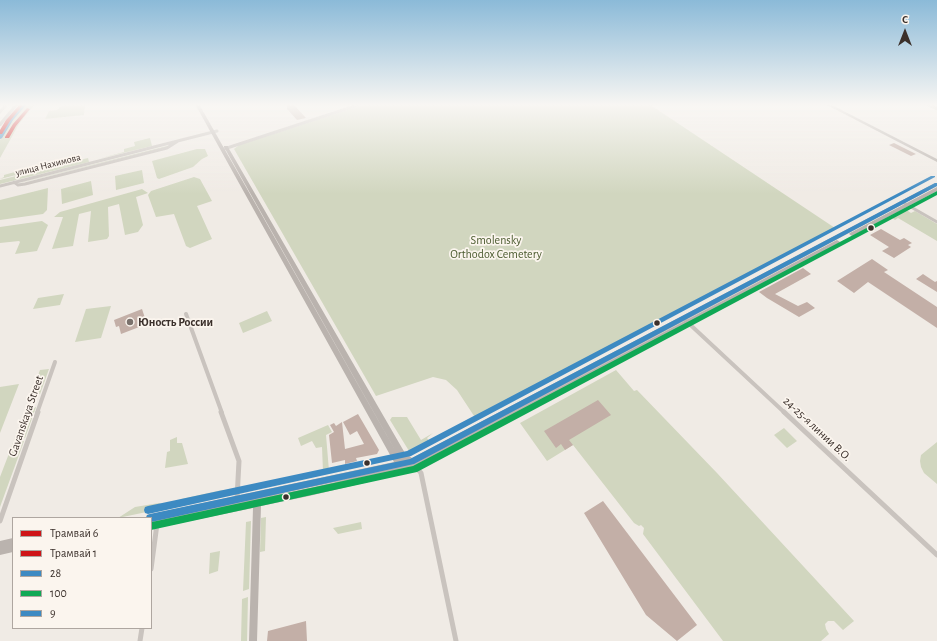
<!DOCTYPE html>
<meta charset="utf-8">
<style>
body{margin:0}
#map{position:relative;width:937px;height:641px;overflow:hidden;background:#f0ebe5;font-family:"Alegreya Sans",sans-serif}
canvas{display:block}
.legend{position:absolute;left:12px;top:517px;width:140px;height:112px;box-sizing:border-box;background:#fbf5ee;border:1px solid #aea6a0;margin:0;padding:5px 7px;list-style:none;font-size:12px;color:#3b302b}
.legend li{display:flex;align-items:center;gap:8px;height:20px}
.legend b{width:20px;border:1px solid #aea6a0}
.north{position:absolute;left:885px;top:12px;width:40px;height:40px;-webkit-text-stroke:3px #fbf5ee;paint-order:stroke;rotate:0deg;font-size:11px;font-weight:700;line-height:16px;text-align:center;color:#3b302b}
.north::after{content:'';display:block;margin:auto;width:14px;height:18px;background:#3b302b;clip-path:polygon(50% 0,100% 100%,50% 72%,0 100%)}
</style>
<div id="map">
<canvas width="937" height="641"></canvas>
<ul class="legend">
<li><b style="height:5px;background:#ce1417"></b>Трамвай 6</li>
<li><b style="height:5px;background:#ce1417"></b>Трамвай 1</li>
<li><b style="height:5px;background:#3d8ac2"></b>28</li>
<li><b style="height:5px;background:#10a855"></b>100</li>
<li><b style="height:5px;background:#3d8ac2"></b>9</li>
</ul>
<div class="north">С</div>
</div>
<script>
const ctx = document.querySelector('canvas').getContext('2d');
ctx.lineJoin = 'round';
function fillPath(path, color) {
  ctx.fillStyle = color;
  ctx.fill(path, 'evenodd');
}
function poly(rows) {
  const path = new Path2D();
  for (const r of rows) {
    path.moveTo(r[0], r[1]);
    for (let i = 2; i < r.length; i += 2) path.lineTo(r[i], r[i + 1]);
  }
  return path;
}
function strokePath(path, color, width, dash) {
  ctx.strokeStyle = color;
  ctx.lineWidth = width;
  ctx.lineCap = dash ? 'butt' : 'round';
  ctx.setLineDash(dash || []);
  ctx.stroke(path);
}
function write(font, color, halo, rows, align = 'center') {
  ctx.font = font + ' "Alegreya Sans",sans-serif';
  ctx.lineWidth = 3.5;
  ctx.setLineDash([]);
  ctx.textBaseline = 'middle';
  ctx.strokeStyle = halo;
  ctx.fillStyle = color;
  for (const [text, x, y, turn = 0] of rows) {
    ctx.save();
    ctx.translate(x, y);
    ctx.rotate((+turn || 0) * Math.PI / 180);
    ctx.textAlign = isNaN(turn) ? turn : align;
    if (halo) ctx.strokeText(text, 0, 0);
    ctx.fillText(text, 0, 0);
    ctx.restore();
  }
}
fillPath(poly([
 [26,104,35,104,19,124,0,158,0,140,8,125],
 [64,104,85,104,84,115,45,119,49,111,57,110],
 [366,104,649,104,835,228,796,250,476,419,457,390,446,380,433,377,376,396,234,149,239,145],
 [150,138,152,146,98,159,124,152,124,149,135,146,134,142],
 [171,145,171,146,20,183,23,182],
 [197,149,205,149,208,156,202,159,193,167,159,179,157,178,152,161],
 [88,158,89,162,0,184,0,180],
 [69,159,69,162,0,179,4,177,4,175,11,173],
 [142,170,144,183,116,190,115,176],
 [194,177,200,179,212,201,197,206,212,239,190,248,186,246,174,214,156,217,148,195,151,191],
 [91,181,93,195,62,204,61,189],
 [48,188,47,210,43,214,0,220,0,200],
 [142,189,148,193,136,197,143,225,138,232,125,235,119,204,108,207,109,236,107,239,88,242,91,211,79,214,73,246,52,249,63,217,54,217,60,212],
 [905,209,911,213,915,211,937,224,937,241,898,218,895,220,891,217],
 [42,221,48,225,37,251,15,254,20,242,19,241,0,243,0,227],
 [64,294,60,305,33,309,38,298],
 [111,306,101,338,75,342,86,309],
 [267,311,272,321,243,333,239,323],
 [49,369,40,394,31,395,40,370],
 [616,370,634,391,637,390,717,473,854,621,843,630,834,621,828,621,825,624,826,629,829,634,821,641,723,641,643,534,644,528,641,525,639,526,634,523,573,445,547,461,520,423],
 [19,384,0,433,0,387],
 [36,407,25,438,14,440,26,409],
 [392,417,407,417,421,440,433,433,427,438,430,442,440,439,416,451,409,451,390,420],
 [328,425,332,432,326,435,329,471,323,472,322,447,316,448,312,441,301,446,298,438],
 [784,428,797,441,787,448,774,435],
 [177,437,177,443,182,443,188,464,165,468,167,452,170,451,170,440],
 [24,441,0,507,0,477,13,443],
 [937,442,937,484,924,473,921,467,920,461,921,455],
 [222,490,232,494,118,518,135,507,159,503,165,505,174,503,181,499],
 [266,517,265,551,260,552,261,518],
 [251,521,249,589,243,591,246,522],
 [361,522,362,529,338,534,333,528],
 [220,551,218,571,209,574,210,553],
 [248,597,247,641,241,641,242,599]
]), '#d1d6bf');
fillPath(poly([
 [287,104,296,104,295,106,306,118,297,120,287,109],
 [894,143,916,154,911,156,889,145],
 [881,229,900,240,904,238,912,243,908,245,911,247,894,258,882,251,889,247,870,235],
 [872,259,888,270,884,272,937,307,937,328,868,282,854,293,837,281],
 [803,268,811,274,775,294,798,306,807,302,815,308,799,317,767,298,759,292],
 [923,274,935,282,937,281,937,292,916,279],
 [142,309,147,324,121,334,119,326,116,327,114,320],
 [598,400,611,415,569,440,573,445,565,450,561,444,556,448,544,431],
 [358,414,379,450,377,454,356,458,357,461,345,464,345,460,332,463,329,435,334,432,330,425,334,423,336,426,342,422,345,449,364,444,357,431,350,435,343,422],
 [603,501,697,625,677,641,646,615,584,513],
 [306,621,307,641,267,641,268,631]
]), '#c3afa7');
strokePath(poly([
 [927,104,937,109],
 [934,104,937,105],
 [0,112,7,104],
 [224,149,358,105],
 [14,182,18,185,25,184,167,148,178,141],
 [0,186,217,131],
 [904,203,937,222]
]), '#c9c3be', 3);
strokePath(poly([
 [186,314,222,413],
 [683,318,785,413],
 [37,413,55,362]
]), '#c9c3be', 4);
strokePath(poly([
 [221,412,239,461,237,499],
 [784,412,937,555],
 [416,467,421,473,456,641],
 [0,521,38,412],
 [151,569,157,524],
 [140,641,142,628]
]), '#c9c3be', 5);
fillPath(poly([
 [15,104,19,104,1,126,0,126,0,122,15,104],
 [23,104,27,104,13,120,2,138,0,139,0,134,9,119,23,104],
 [195,104,199,104,399,457,224,147,224,146,228,146,228,147,402,448,405,453,412,458,935,183,937,183,937,186,457,442,835,241,837,240,840,242,839,243,419,470,309,496,261,506,257,641,249,641,253,508,151,529,151,518,146,518,147,515,394,462,195,104],
 [354,478,309,488,260,498,354,478],
 [825,104,830,104,937,159,937,162,825,104],
 [937,187,937,191,854,235,852,236,849,234,850,233,937,187],
 [13,538,13,552,0,555,0,541,13,538]
]), '#bab3ae');
fillPath(poly([
 [23,104,27,104,13,120,2,138,0,139,0,134,9,119,23,104],
 [935,183,937,183,937,186,414,464,151,522,151,518,146,518,147,515,150,514,410,459,935,183]
]), '#3d8ac2');
fillPath(poly([
 [937,191,937,195,417,472,151,530,151,522,152,522,413,466,937,191]
]), '#10a855');
fillPath(poly([
 [931,176,935,176,935,177,411,456,148,514,145,513,144,510,145,507,148,506,407,451,931,176]
]), '#3d8ac2');
fillPath(poly([
 [20,104,24,104,10,121,2,134,0,134,0,130,6,120,20,104]
]), '#ce1417');
fillPath(poly([
 [27,108,30,109,16,126,9,138,5,138,5,137,13,124,27,108]
]), '#ce1417');
const sky = ctx.createLinearGradient(0, 0, 0, 194);
sky.addColorStop(0, '#8bbad8');
sky.addColorStop(0.54, '#f8f6f3');
sky.addColorStop(1, '#f8f6f300');
ctx.fillStyle = sky;
ctx.fillRect(0, 0, 937, 194);
for (const [x, y, r, color] of [
 [871,228,3.5,"#3b302b"],
 [130,322,4,"#7a716c"],
 [657,323,3.5,"#3b302b"],
 [367,463,3.5,"#3b302b"],
 [286,497,3.5,"#3b302b"]
]) {
  const dot = new Path2D();
  dot.arc(x, y, r, 0, 2 * Math.PI);
  ctx.fillStyle = color;
  ctx.fill(dot);
  strokePath(dot, '#fbf5ee', 1.5);
}
write('10px', '#3b302b', '#fbf5ee', [
 ["улица Нахимова",48,165,-14]
]);
write('12px', '#4a5a2e', '#fbf5ee', [
 ["Smolensky",496,240],
 ["Orthodox Cemetery",496,254]
]);
write('bold 12px', '#3b302b', '#fbf5ee', [
 ["Юность России",138,322]
], 'left');
write('12px', '#3b302b', '#fbf5ee', [
 ["Gavanskaya Street",26,416,-71],
 ["24-25-я линии В.О.",817,429,43]
]);
</script>
